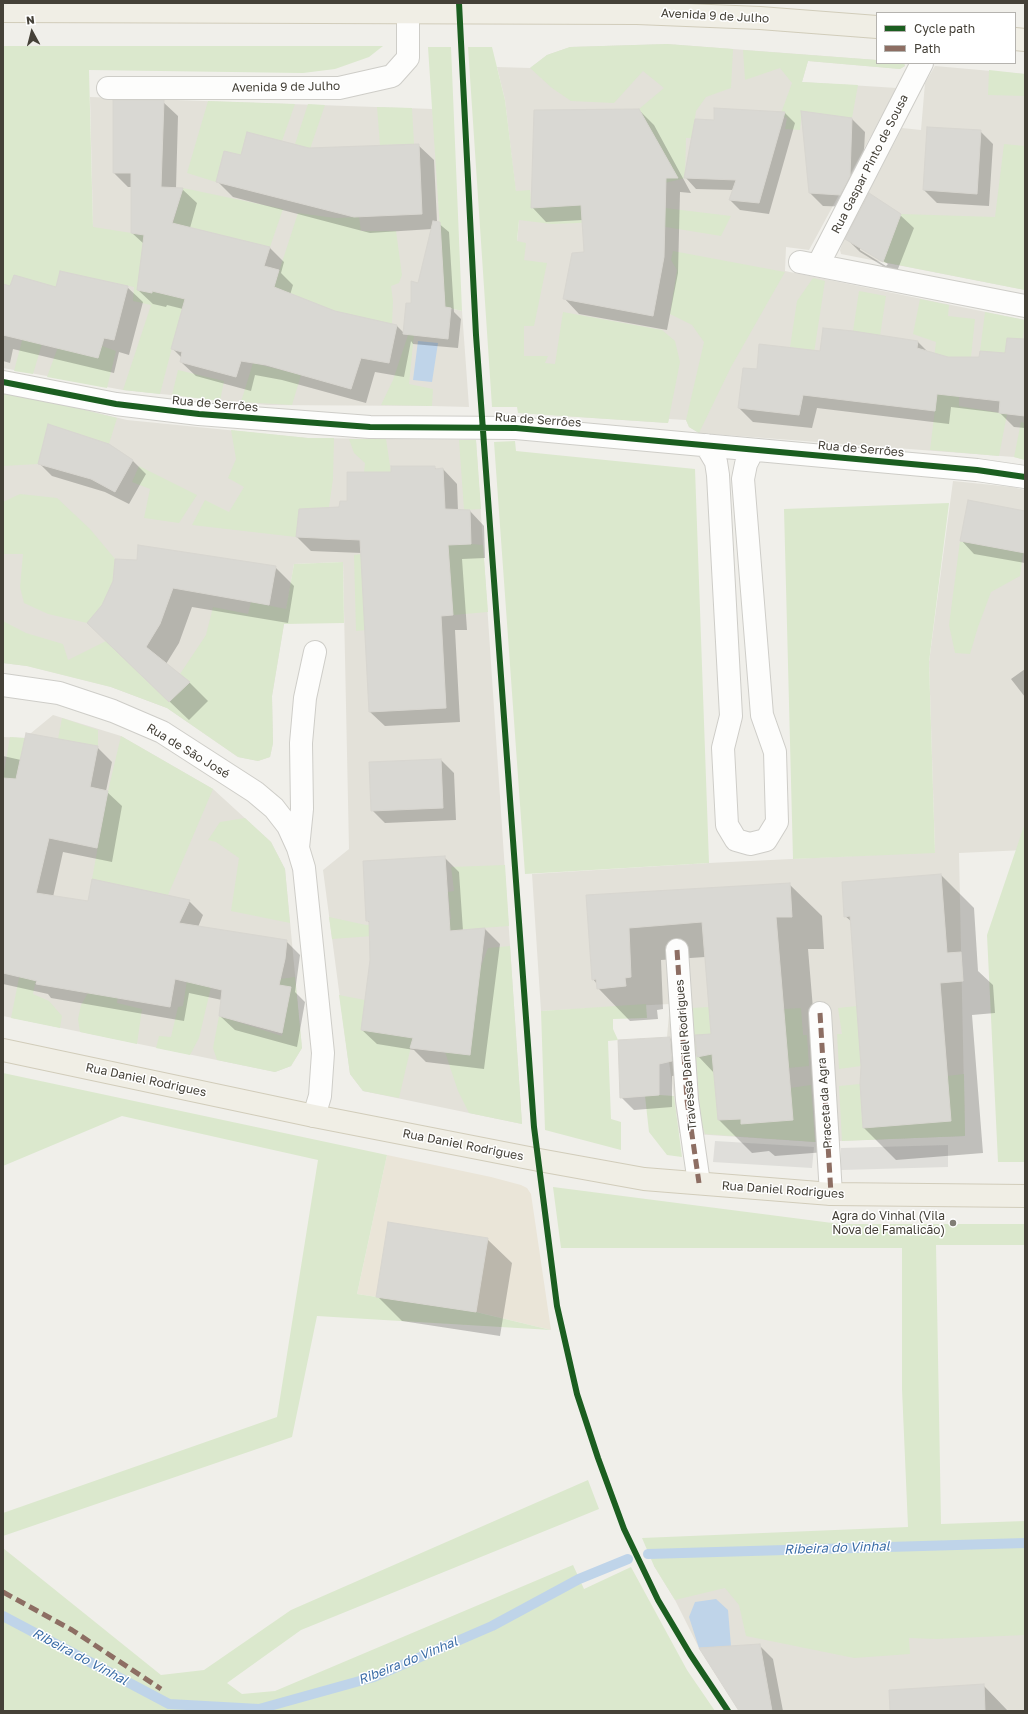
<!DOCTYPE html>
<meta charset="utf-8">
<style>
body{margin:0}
#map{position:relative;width:1028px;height:1714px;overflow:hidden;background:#f0efea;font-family:"Golos Text",sans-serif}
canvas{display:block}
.frame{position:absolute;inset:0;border:4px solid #454138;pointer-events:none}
.legend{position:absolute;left:876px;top:12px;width:140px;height:52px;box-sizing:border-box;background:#fff;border:1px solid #b5b3af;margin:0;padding:5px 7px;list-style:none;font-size:12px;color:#454138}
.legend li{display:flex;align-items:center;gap:8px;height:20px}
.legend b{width:20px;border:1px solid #b5b3af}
.north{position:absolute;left:12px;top:12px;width:40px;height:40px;-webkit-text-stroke:3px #fff;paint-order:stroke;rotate:353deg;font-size:11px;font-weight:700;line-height:16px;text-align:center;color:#454138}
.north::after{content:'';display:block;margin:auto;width:14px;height:18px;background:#454138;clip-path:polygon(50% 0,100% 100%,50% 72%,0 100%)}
</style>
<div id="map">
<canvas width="1028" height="1714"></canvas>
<div class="frame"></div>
<ul class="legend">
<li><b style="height:5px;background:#1b5e20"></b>Cycle path</li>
<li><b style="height:5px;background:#8d6e63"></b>Path</li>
</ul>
<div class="north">N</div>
</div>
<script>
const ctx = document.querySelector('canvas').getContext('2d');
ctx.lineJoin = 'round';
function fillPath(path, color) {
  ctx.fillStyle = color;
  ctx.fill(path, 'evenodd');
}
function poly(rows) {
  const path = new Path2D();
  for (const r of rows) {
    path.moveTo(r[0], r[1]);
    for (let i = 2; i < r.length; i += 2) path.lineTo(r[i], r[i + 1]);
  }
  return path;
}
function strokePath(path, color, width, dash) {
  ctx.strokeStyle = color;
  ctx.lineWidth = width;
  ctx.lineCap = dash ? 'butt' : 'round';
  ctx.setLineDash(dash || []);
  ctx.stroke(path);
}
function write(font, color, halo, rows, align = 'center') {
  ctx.font = font + ' "Golos Text",sans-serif';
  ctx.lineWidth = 3;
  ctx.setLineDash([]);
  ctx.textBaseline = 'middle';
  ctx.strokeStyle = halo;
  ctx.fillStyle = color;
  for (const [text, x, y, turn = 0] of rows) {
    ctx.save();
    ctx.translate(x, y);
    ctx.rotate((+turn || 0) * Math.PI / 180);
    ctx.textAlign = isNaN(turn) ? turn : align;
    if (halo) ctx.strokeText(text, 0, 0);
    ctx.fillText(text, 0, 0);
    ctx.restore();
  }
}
fillPath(poly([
 [667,44,877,60,877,63,904,63,905,66,900,69,808,61,802,82,897,88,809,250,786,247,785,271,1025,320,1025,460,1014,457,699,433,689,427,686,420,669,419,668,423,518,413,517,242,519,220,505,100,497,67,530,68,547,55,570,47],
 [935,66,1025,74,1025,290,841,254,840,250,844,239,902,128,921,130,925,83],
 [90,97,433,109,445,307,462,311,469,407,432,406,267,405,123,390,3,368,3,217,93,226],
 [3,390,127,420,308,438,476,440,522,1124,363,1091,350,1074,323,870,349,849,343,562,294,564,272,696,273,743,270,757,258,761,238,757,167,708,111,687,27,666,3,663],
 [953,481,1012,487,1025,490,1025,850,959,853,965,1136,815,1142,679,1133,669,1062,667,1037,670,1004,541,1011,532,874,709,863,935,852,929,662],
 [53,715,121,736,213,789,271,842,285,869,302,1048,291,1066,275,1072,3,1016,3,737,25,738],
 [1025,1562,1025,1711,739,1711,699,1648,675,1600,654,1566]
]), '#e3e1d9');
fillPath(poly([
 [387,1155,491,1177,521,1185,527,1188,531,1194,551,1330,476,1312,357,1294]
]), '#eae5d8');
fillPath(poly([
 [667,44,733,49,731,88,706,97,696,111,692,138,686,138,685,178,665,183,665,208,731,216,721,236,629,221,552,224,519,220,517,241,526,243,524,260,547,263,534,326,524,326,524,356,548,356,545,363,555,364,563,312,662,330,675,341,680,362,668,423,518,413,517,407,492,407,468,47,492,47,505,100,516,191,530,190,531,201,647,123,639,109,664,88,643,71,614,103,571,101,552,88,530,68,547,55,570,47],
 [3,46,383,46,369,57,335,69,303,73,89,70,93,227,144,235,154,292,169,295,177,270,215,313,183,305,160,394,123,390,151,305,133,301,134,287,60,271,50,309,38,282,14,275,10,286,3,284],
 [428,47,451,47,462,311,445,307],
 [743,50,877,60,877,63,904,63,905,66,900,69,808,61,802,82,858,85,852,118,802,111,800,130,785,129,787,118,780,116,792,83,780,68,745,80],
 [989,70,1025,74,1025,96,988,95],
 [208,101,295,104,282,141,247,132,241,155,224,151,216,182,187,173],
 [308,104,325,105,310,149,295,144],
 [377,107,412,108,414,144,380,145],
 [1004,144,1025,146,1025,290,883,262,901,214,995,217],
 [183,188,283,209,270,247,173,223],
 [298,213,335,218,359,217,361,231,396,231,402,275,399,283,391,286,393,301,392,324,335,311,274,287],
 [673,251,785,272,731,367,699,433,689,427,686,420,704,342,692,325,670,314,677,270,671,260],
 [813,278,825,281,808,392,804,391,808,350,790,347,797,301],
 [859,291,886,296,880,336,853,331],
 [920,299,949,305,948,316,975,319,971,357,959,391,959,406,1007,414,999,456,930,450,937,393,930,391,936,342,913,334],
 [985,312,1025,320,1021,355,980,351],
 [27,322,42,344,33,374,14,371],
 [408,335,414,335,409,384,433,389,432,406,381,405,393,380],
 [102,346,116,351,107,388,47,377,58,347,98,358],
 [253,363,301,375,292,405,241,402],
 [178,370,224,381,220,401,172,395],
 [3,390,117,418,109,444,48,424,38,464,3,466],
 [1021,422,1025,423,1025,460,1014,457],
 [231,430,308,438,334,438,333,479,329,507,299,509,296,537,192,525,205,500,229,512,244,487,228,478,236,459],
 [349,439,386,439,391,472,364,472,365,463,354,453],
 [459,440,476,440,481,509,464,510],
 [515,441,516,451,695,469,709,863,525,874,494,442],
 [139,466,197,495,179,523,144,518,150,489,132,482],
 [20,494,57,498,90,529,115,559,113,581,102,605,87,623,48,614,24,603,20,587,23,554,3,554,3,502],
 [949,503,929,662,935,853,793,859,784,509],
 [960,541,1023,553,1020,576,991,592,978,627,970,654,955,653,949,625],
 [471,544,483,545,488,612,453,615,449,557,375,562,367,630,356,631,354,555,409,547],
 [343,562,344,623,284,624,272,696,273,743,270,757,258,761,238,757,167,708,111,687,27,666,3,663,3,621,26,633,63,644,68,660,106,641,169,702,190,682,180,674,206,635,213,607,248,614,251,602,286,609,294,564],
 [62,718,98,730,98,746,58,739],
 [121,736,213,789,168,895,92,879,108,791],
 [10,737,25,738,13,791,3,778],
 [245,818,271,842,285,869,290,923,231,911,239,858,216,842,208,840,220,822],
 [1025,823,1025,1162,998,1162,987,935],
 [505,865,509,926,332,939,329,917,366,925,451,919,448,892,454,891,451,867],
 [30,923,47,926,33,994,49,1001,62,1016,60,1028,11,1018],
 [510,946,522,1124,469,1113,458,1091,445,1052,470,1055,480,969,488,948],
 [295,977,302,1048,291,1066,275,1072,217,1060,213,1048,219,1016,282,1036,291,987,280,985,280,979],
 [187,980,211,987,199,1038,190,1055,156,1048,159,1036,171,1037,178,1007,183,1006],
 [96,984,119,987,117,1003,142,1009,137,1044,80,1032,78,1019,81,1005,88,993,94,994],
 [339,995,365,1000,413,1038,399,1098,363,1091,350,1074],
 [646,1004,647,1018,613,1019,613,1029,618,1040,608,1041,611,1119,621,1122,621,1150,545,1130,541,1011],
 [857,1006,861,1066,839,1069,837,1034,842,1034,838,1008],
 [709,1007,718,1120,741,1119,741,1124,792,1120,790,1088,811,1085,815,1142,705,1134,701,1121,692,1008],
 [801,1008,803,1035,807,1035,809,1066,788,1068,784,1009],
 [3,1073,387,1155,357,1294,476,1312,551,1330,317,1316,292,1437,3,1536,3,1513,277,1417,318,1160,122,1116,3,1166],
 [964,1074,965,1136,842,1141,839,1086,860,1084,862,1119,947,1076],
 [659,1095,674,1096,682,1157,667,1155,649,1132,645,1096],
 [553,1187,840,1224,1025,1224,1025,1245,936,1245,941,1524,1025,1521,1025,1635,936,1639,909,1638,910,1654,854,1658,746,1636,739,1605,725,1588,675,1600,654,1566,642,1538,908,1527,902,1389,902,1248,561,1248],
 [588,1480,599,1509,301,1630,227,1683,242,1694,275,1691,573,1565,584,1589,631,1567,687,1670,715,1711,3,1711,3,1548,161,1675,204,1670,291,1610]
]), '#dbe8cd');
fillPath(poly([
 [715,1141,814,1147,812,1168,713,1162],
 [948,1145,948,1167,841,1170,841,1148]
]), '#dfdeda');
fillPath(poly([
 [418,341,438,343,432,382,413,380],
 [716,1599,728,1610,731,1646,699,1648,689,1617,695,1602]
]), '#bfd4e9');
fillPath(poly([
 [163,102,178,116,176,188,182,189,197,203,190,228,270,248,284,262,281,273,293,285,290,295,335,312,397,326,404,333,419,284,432,229,370,233,233,197,217,181,242,156,309,149,418,145,434,160,437,222,449,232,454,312,461,319,458,348,413,344,411,341,404,377,375,372,366,403,282,380,255,375,251,391,196,376,181,362,182,358,172,348,183,309,167,305,166,307,153,304,138,290,144,244,132,233,132,187,128,187,114,173],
 [639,110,654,125,691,193,680,192,678,273,667,330,579,314,565,299,585,253,583,220,546,222,532,207],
 [785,113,795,123,769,214,740,210,730,200,734,190,696,189,686,178,696,120,715,121],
 [852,119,865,132,862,189,853,207,823,206,810,193],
 [928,128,980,131,993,144,989,206,937,203,924,190],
 [900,215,914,228,896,274,860,252,847,239],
 [860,247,888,264,886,266,860,250],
 [3,285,11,288,57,288,127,287,143,302,129,355,119,352,114,373,13,349,10,363,3,361],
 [853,332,918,342,928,352,948,358,1025,357,1025,428,1014,427,1000,413,951,407,949,424,817,408,812,428,753,422,739,408,758,370,821,352],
 [108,445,133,461,146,474,129,504,105,492,52,476,39,463],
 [434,467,437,470,443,469,457,484,458,511,470,511,484,526,485,558,462,559,467,630,455,630,460,722,385,726,370,712,362,553,311,551,297,537,392,473],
 [1025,519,1025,563,974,554,961,540],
 [138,561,275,567,294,586,288,623,192,607,179,643,166,664,189,682,208,701,189,720,107,642],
 [1025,669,1025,697,1011,679],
 [97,747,112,762,106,791,122,806,112,862,63,852,53,897,88,903,189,901,203,915,198,927,286,941,300,955,295,992,305,1002,297,1047,235,1030,220,1016,222,1000,189,993,184,1021,51,998,48,994,3,984,3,756,21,760],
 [441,760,454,773,456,820,385,823,372,810],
 [444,857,459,872,463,931,485,929,500,944,484,1069,426,1062,414,1050,377,1044,362,1030,371,961,370,923,367,920],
 [941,875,974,908,978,971,993,985,995,1013,972,1015,983,1153,896,1160,864,1128,862,1066,852,922,845,916,843,883],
 [789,884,822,916,824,949,808,949,825,1152,775,1156,769,1151,752,1153,719,1120,715,1074,698,1056,712,1035,705,957,661,960,663,1009,657,1010,658,1019,630,1021,598,988,597,984,593,979,587,896],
 [670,1038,683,1051,684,1074,672,1076,672,1107,634,1110,621,1097],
 [487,1239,512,1263,500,1336,402,1321,377,1296],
 [760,1646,773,1659,783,1711,740,1711],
 [983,1685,1008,1711,902,1711]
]), '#0003');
strokePath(poly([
 [648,1554,1025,1543],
 [3,1616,169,1704,259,1709,374,1677,492,1626,579,1579,628,1559]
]), '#bfd4e9', 10);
const building = poly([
 [113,100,164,100,161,187,183,188,172,223,270,247,264,266,279,270,274,287,335,311,397,325,389,363,361,358,351,389,266,365,241,361,236,377,180,362,182,352,171,349,185,299,152,291,152,293,137,290,144,235,131,233,131,173,113,173,113,100],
 [714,108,785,112,759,203,729,200,736,180,684,178,695,119,714,120,714,108],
 [639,109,678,178,666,178,664,257,653,316,563,299,572,253,584,252,581,205,531,208,534,110,639,109],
 [801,111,852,118,850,176,840,195,809,193,801,111],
 [927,127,981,130,977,194,923,190,927,127],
 [247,132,309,148,419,144,422,214,354,217,216,182,224,151,241,155,247,132],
 [869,193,901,214,883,262,845,239,869,193],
 [433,221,440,222,445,307,451,308,448,339,403,334,406,303,411,303,411,281,418,283,433,221],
 [60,271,128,286,114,340,104,338,98,358,3,335,3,284,10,286,14,275,56,287,60,271],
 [823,328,853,331,918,341,917,348,948,357,979,357,980,351,1005,353,1007,338,1025,339,1025,416,999,413,1000,401,937,394,935,411,803,395,799,415,738,408,743,368,757,369,759,344,820,351,823,328],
 [48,424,109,444,133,460,115,492,91,479,38,464,48,424],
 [391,466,435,466,435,469,443,468,445,509,470,510,471,544,448,545,453,615,441,616,446,708,369,712,360,540,296,537,299,509,339,507,340,501,347,501,347,472,391,472,391,466],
 [968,500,1025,511,1025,553,960,541,968,500],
 [138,545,276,566,269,605,173,588,160,624,146,647,190,682,169,702,87,623,102,605,113,581,115,559,137,560,138,545],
 [26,733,98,746,90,787,108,791,97,848,49,838,36,893,88,901,92,879,190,900,179,923,287,940,285,959,279,985,291,987,282,1033,219,1016,222,990,175,979,170,1007,36,984,37,981,3,973,3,778,16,779,26,733],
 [441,759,443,808,371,811,369,762,441,759],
 [445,856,450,931,485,928,470,1055,410,1048,413,1038,361,1030,370,960,369,921,366,921,363,861,445,856],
 [941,874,947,953,961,952,963,981,940,983,951,1121,863,1128,860,1084,861,1066,850,916,844,917,842,882,941,874],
 [790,883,792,917,776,917,793,1120,741,1124,741,1119,718,1120,712,1054,697,1057,695,1035,711,1034,702,922,629,928,631,977,625,978,626,986,597,989,596,979,592,980,586,895,790,883],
 [670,1037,672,1061,659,1064,659,1095,620,1098,618,1040,670,1037],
 [388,1222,488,1238,476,1312,376,1297,388,1222],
 [760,1644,772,1711,739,1711,699,1648,760,1644],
 [984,1684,985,1711,890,1711,889,1690,984,1684]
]);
fillPath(building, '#d9d8d3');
strokePath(building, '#d8d6d0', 1);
const minor = poly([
 [108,88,339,88,392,76,408,58,408,12],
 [800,262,1025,306],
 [818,265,922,63],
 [3,382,116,404,199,414,370,427,516,428,977,470,1025,477],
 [706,445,716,462,718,475,731,716,723,748,727,825,736,840,750,844,766,840,777,822,775,752,762,715,743,479,746,464,753,450],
 [3,685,59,693,113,711,162,732,255,792,274,808,288,826,298,848,304,868,323,1053,320,1096,314,1116],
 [298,848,302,809,301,743,305,698,315,652],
 [677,950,687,1100,699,1183],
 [820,1013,831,1194]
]);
const major = poly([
 [3,11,637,13,760,18,877,27],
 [1015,39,1025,40],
 [3,1050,314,1116,539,1160,644,1179,831,1194,1025,1196]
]);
strokePath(minor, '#cecdc8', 24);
strokePath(major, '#d1ccba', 24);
strokePath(minor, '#fdfdfc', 22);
strokePath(major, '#f0eee5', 22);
strokePath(poly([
 [677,950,687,1100,699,1183],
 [820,1013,831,1194],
 [3,1592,72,1630,161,1689]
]), '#8d6e63', 5, [10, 5]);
strokePath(poly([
 [459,3,476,335,534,1127,557,1306,577,1394,598,1458,624,1529,658,1600,690,1654,728,1711],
 [3,382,116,404,199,414,370,427,516,428,977,470,1025,477]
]), '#1b5e20', 6);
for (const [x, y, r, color] of [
 [953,1223,4,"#817e76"]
]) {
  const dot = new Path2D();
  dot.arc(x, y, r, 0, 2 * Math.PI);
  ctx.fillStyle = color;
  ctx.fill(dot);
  strokePath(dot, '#fff', 1.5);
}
write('12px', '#454138', '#fff', [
 ["Avenida 9 de Julho",715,16,3],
 ["Avenida 9 de Julho",286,87,-1],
 ["Rua Gaspar Pinto de Sousa",870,164,-63],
 ["Rua de Serrões",215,404,5],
 ["Rua de Serrões",538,420,4],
 ["Rua de Serrões",861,449,5],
 ["Rua de São José",188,751,31],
 ["Travessa Daniel Rodrigues",686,1055,-95],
 ["Rua Daniel Rodrigues",146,1080,12],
 ["Praceta da Agra",825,1103,-94],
 ["Rua Daniel Rodrigues",463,1145,11],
 ["Rua Daniel Rodrigues",783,1190,4]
]);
write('12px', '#454138', '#fff', [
 ["Agra do Vinhal (Vila",945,1216],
 ["Nova de Famalicão)",945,1230]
], 'right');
write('italic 13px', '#3b6da7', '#fff', [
 ["Ribeira do Vinhal",837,1548,-2],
 ["Ribeira do Vinhal",80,1657,28],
 ["Ribeira do Vinhal",408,1661,-22]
]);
</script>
